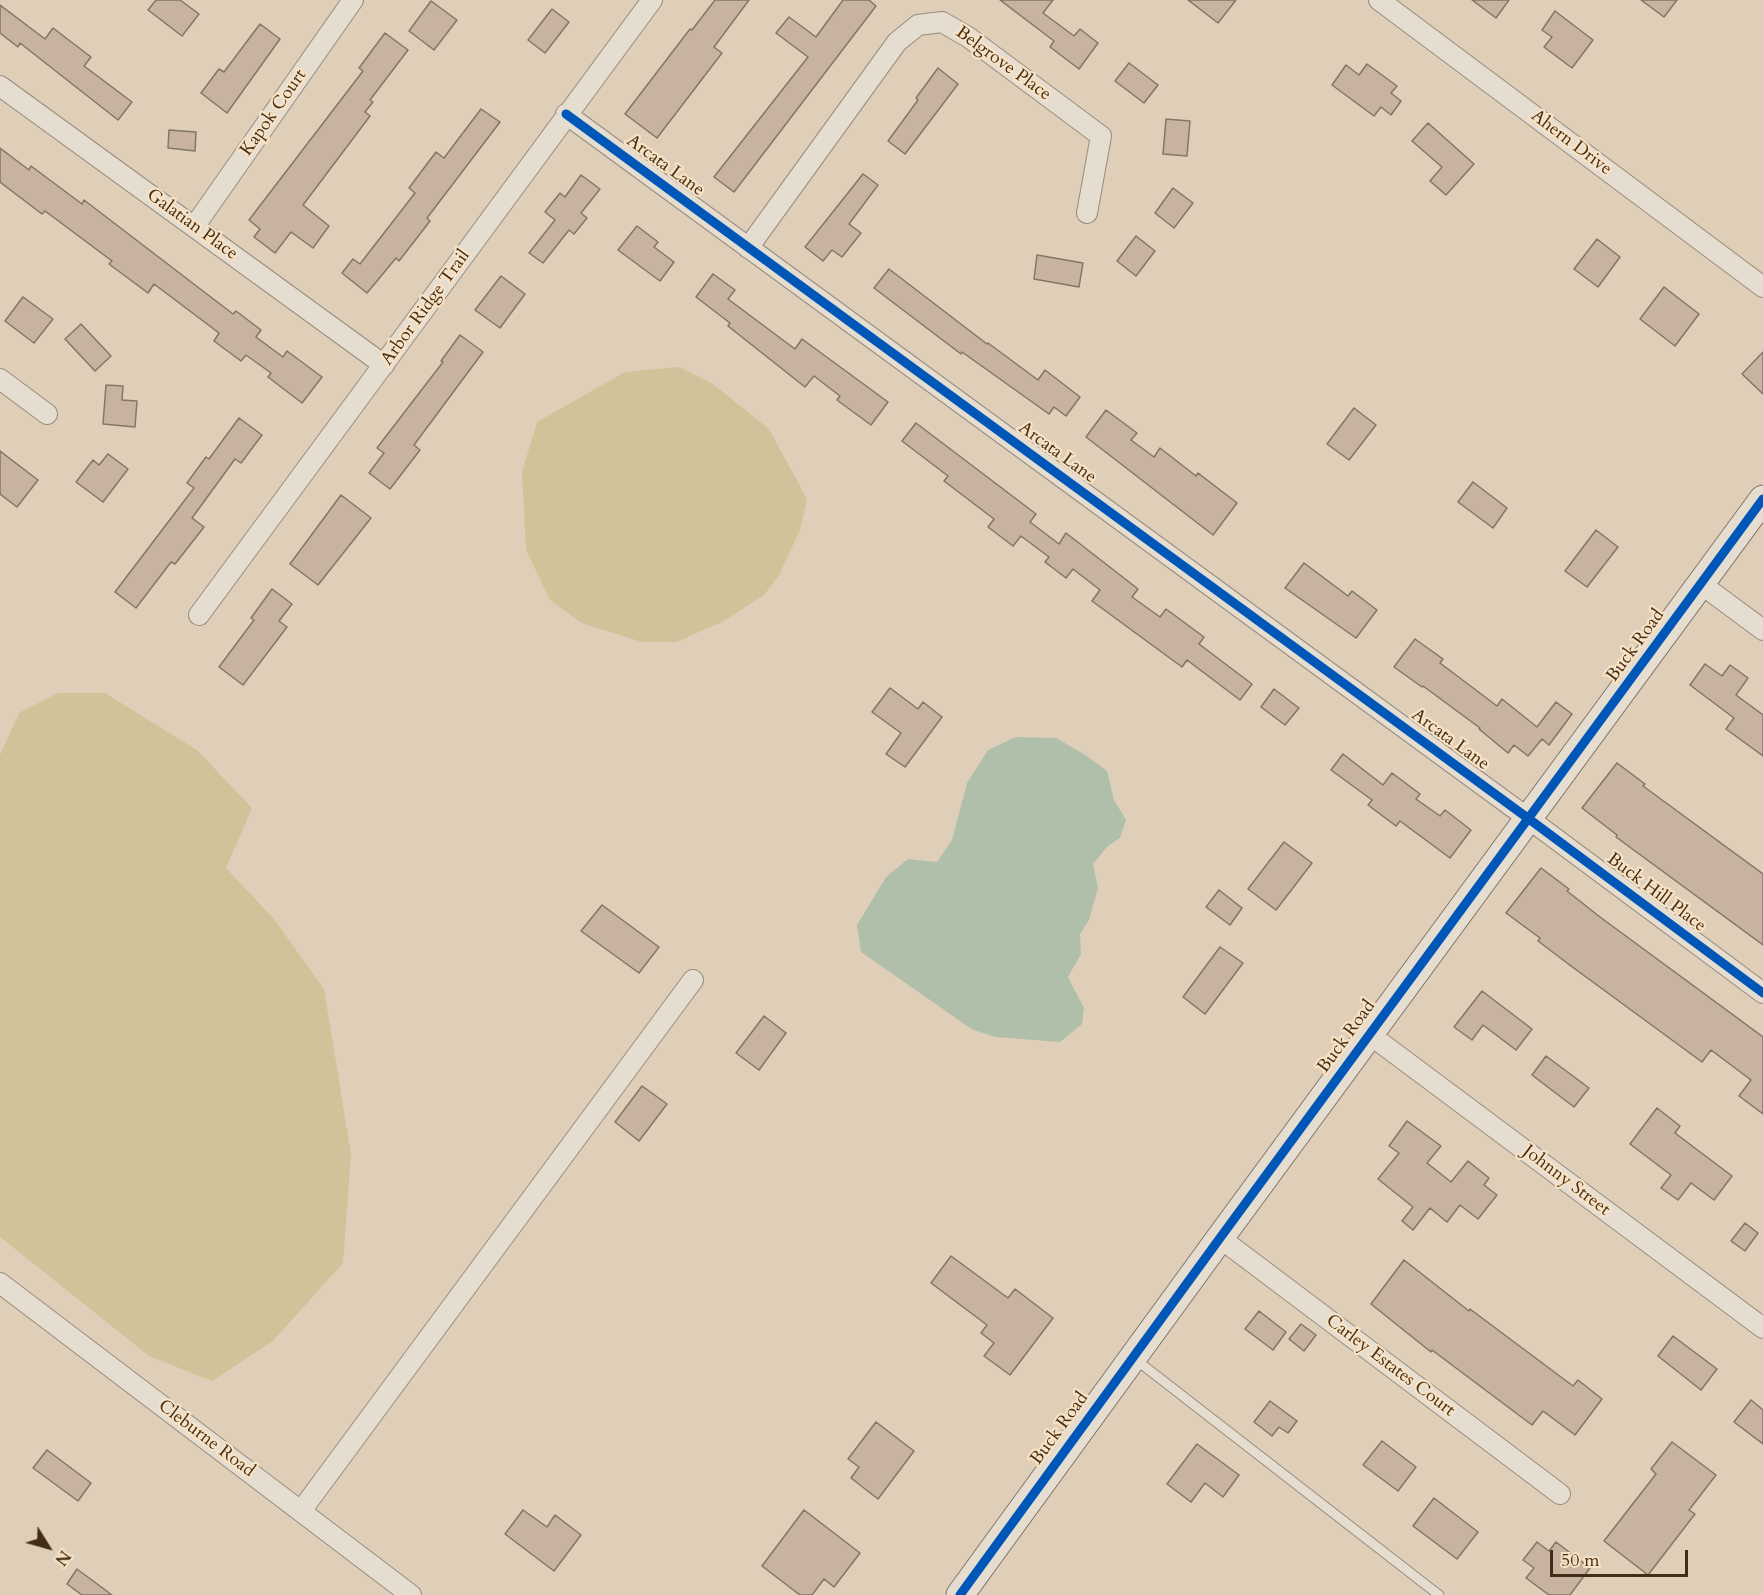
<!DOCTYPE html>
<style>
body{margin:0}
#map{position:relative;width:1763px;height:1595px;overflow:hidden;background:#e0cfb8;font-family:Cardo,serif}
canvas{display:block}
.north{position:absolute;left:18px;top:1517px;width:60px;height:60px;-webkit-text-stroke:4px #f7e2c5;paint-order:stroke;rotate:127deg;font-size:16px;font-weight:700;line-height:24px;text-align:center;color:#442d15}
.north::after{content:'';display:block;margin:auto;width:21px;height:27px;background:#442d15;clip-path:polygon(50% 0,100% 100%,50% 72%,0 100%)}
.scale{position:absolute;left:1550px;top:1550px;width:138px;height:27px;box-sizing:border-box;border:3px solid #442d15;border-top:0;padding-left:8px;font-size:18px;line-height:21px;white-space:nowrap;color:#442d15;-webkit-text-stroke:4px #f7e2c5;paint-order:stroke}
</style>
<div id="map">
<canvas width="1763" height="1595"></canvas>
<div class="north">N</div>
<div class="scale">50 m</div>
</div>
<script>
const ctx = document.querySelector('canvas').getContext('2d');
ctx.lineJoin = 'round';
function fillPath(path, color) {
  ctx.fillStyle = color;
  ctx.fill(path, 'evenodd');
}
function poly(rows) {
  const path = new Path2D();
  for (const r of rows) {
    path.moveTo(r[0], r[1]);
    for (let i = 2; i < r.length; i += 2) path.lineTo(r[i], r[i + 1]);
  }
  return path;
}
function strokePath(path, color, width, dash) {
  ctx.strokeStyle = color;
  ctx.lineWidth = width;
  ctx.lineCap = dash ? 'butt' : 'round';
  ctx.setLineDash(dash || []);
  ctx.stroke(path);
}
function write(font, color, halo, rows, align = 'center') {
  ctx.font = font + ' Cardo,serif';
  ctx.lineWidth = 4.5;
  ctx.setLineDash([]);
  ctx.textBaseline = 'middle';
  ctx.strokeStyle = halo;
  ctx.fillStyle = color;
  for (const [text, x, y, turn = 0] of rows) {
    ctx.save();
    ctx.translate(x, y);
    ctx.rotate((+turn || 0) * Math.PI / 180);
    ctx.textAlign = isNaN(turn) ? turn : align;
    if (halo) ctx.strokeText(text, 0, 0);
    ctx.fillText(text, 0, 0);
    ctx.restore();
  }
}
fillPath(poly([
 [679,367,713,384,769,429,807,499,800,530,779,575,764,595,722,622,676,642,642,642,581,623,550,600,526,550,522,472,537,422,625,372],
 [58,693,105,693,197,750,252,808,226,868,274,919,324,989,351,1154,343,1263,273,1341,212,1381,149,1356,0,1237,0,755,19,713]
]), '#d0c39a');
fillPath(poly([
 [1016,737,1056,738,1084,754,1107,771,1114,800,1126,820,1120,838,1108,846,1093,864,1098,888,1089,920,1080,934,1081,954,1068,977,1084,1008,1082,1024,1060,1042,996,1037,973,1030,861,952,857,925,886,877,908,859,937,862,952,840,967,783,988,750]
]), '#b0bfaa');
const building = poly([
 [156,0,180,0,199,14,182,36,148,10,156,0],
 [715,0,749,0,714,47,722,53,657,138,625,114,690,29,692,30,715,0],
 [843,0,869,0,876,6,734,192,714,177,808,57,776,33,789,17,816,37,843,0],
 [1000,0,1053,0,1043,13,1074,36,1080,29,1098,43,1079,69,1050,47,1054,41,1000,0],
 [1188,0,1236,0,1218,23,1188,0],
 [1472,0,1509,0,1496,18,1472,0],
 [1641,0,1677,0,1664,17,1641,0],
 [431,1,457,20,434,50,409,31,431,1],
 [0,5,45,39,53,28,91,57,84,66,132,102,118,120,20,43,18,47,0,33,0,5],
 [552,9,569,22,545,53,528,40,552,9],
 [1555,11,1593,40,1572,68,1544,47,1552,37,1542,30,1555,11],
 [260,24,280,39,227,113,201,93,219,69,224,72,260,24],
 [385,33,408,50,370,100,373,102,365,112,370,116,303,205,329,226,313,248,291,232,275,253,254,237,260,229,249,220,363,71,359,68,385,33],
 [1129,63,1158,85,1144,103,1115,81,1129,63],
 [1367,64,1397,86,1391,93,1401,101,1391,115,1381,107,1374,116,1332,85,1346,65,1359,75,1367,64],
 [938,68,958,84,905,154,888,141,918,100,916,98,938,68],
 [481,109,500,122,427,218,430,221,399,261,396,258,367,293,342,273,353,259,360,264,415,193,409,188,436,152,444,158,481,109],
 [1166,119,1190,121,1187,156,1163,154,1166,119],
 [1428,123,1474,164,1446,195,1430,181,1442,167,1412,141,1428,123],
 [169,130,196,132,195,151,168,148,169,130],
 [0,148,29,170,31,166,82,204,84,200,233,314,236,311,261,330,256,337,283,357,287,351,322,377,302,403,268,377,271,373,246,355,241,361,214,341,219,333,154,284,148,293,109,264,112,261,45,211,42,214,0,182,0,148],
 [863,174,878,185,849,224,861,233,842,257,832,250,823,261,805,247,863,174],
 [581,175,600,189,581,213,587,218,574,234,569,230,543,263,529,253,555,220,545,212,560,193,565,197,581,175],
 [1173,188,1193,203,1174,228,1155,213,1173,188],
 [637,226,658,242,654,247,674,262,660,281,618,250,637,226],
 [1136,236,1155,251,1136,276,1117,261,1136,236],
 [1597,239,1620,257,1598,287,1574,269,1597,239],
 [1037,255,1083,263,1079,287,1034,279,1037,255],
 [889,269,987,344,988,343,1038,380,1045,370,1080,397,1066,416,1054,407,1049,414,962,352,961,354,874,288,889,269],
 [713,274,735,290,728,299,795,349,802,339,888,402,871,425,837,400,840,396,814,376,805,387,728,326,730,323,696,297,713,274],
 [501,276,525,294,500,328,475,310,501,276],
 [1664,287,1699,314,1675,346,1640,319,1664,287],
 [23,297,53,319,34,343,5,321,23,297],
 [81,324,111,356,95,371,65,339,81,324],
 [460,335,483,352,414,445,420,450,390,489,369,473,384,453,377,448,443,362,441,361,460,335],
 [1763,352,1763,394,1742,374,1763,352],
 [106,385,123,386,122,400,137,401,135,427,103,424,106,385],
 [1354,408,1376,425,1349,460,1327,444,1354,408],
 [1106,410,1137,433,1131,440,1154,457,1160,448,1196,476,1198,473,1237,503,1213,535,1086,437,1106,410],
 [239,418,262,435,241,463,235,459,192,518,204,527,175,564,171,562,136,608,115,592,194,488,187,483,206,457,209,459,239,418],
 [916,423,1036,514,1030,522,1059,544,1066,533,1138,589,1132,597,1160,617,1166,609,1204,637,1199,644,1252,684,1240,700,1187,660,1182,667,1092,601,1100,590,1073,569,1066,578,1045,562,1049,557,1021,536,1013,546,988,527,994,519,944,481,948,476,902,441,916,423],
 [0,451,38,480,17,507,0,494,0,451],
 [108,454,128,469,103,502,76,482,93,460,99,465,108,454],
 [1473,482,1507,508,1493,528,1458,502,1473,482],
 [341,495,371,518,318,585,290,564,341,495],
 [1596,530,1618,547,1587,587,1565,571,1596,530],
 [1304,563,1348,596,1352,591,1377,610,1356,638,1285,588,1304,563],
 [272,589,292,604,279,621,287,627,243,685,219,667,254,620,251,618,272,589],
 [1415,639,1443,659,1440,663,1497,706,1502,699,1537,727,1556,702,1572,714,1549,745,1542,739,1528,756,1514,745,1508,753,1479,729,1480,728,1423,686,1422,687,1394,667,1415,639],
 [1705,664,1722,676,1730,665,1748,678,1736,695,1763,715,1763,756,1726,729,1734,718,1690,685,1705,664],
 [890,688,918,709,923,702,942,717,905,767,886,754,901,733,872,712,890,688],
 [1274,689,1299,708,1285,725,1261,707,1274,689],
 [1343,754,1383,785,1392,773,1420,794,1416,799,1440,816,1445,810,1471,830,1450,858,1400,821,1396,826,1368,805,1372,800,1331,770,1343,754],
 [1617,763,1645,784,1643,786,1763,874,1763,945,1616,837,1617,835,1582,808,1617,763],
 [1284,842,1312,863,1276,910,1248,889,1284,842],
 [1541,868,1569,889,1567,891,1600,917,1763,1037,1763,1114,1739,1096,1751,1080,1711,1050,1702,1062,1571,966,1538,941,1540,938,1506,913,1541,868],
 [1219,890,1242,908,1230,925,1206,907,1219,890],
 [602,905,659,947,639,973,581,931,602,905],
 [1220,947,1243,963,1205,1014,1183,997,1220,947],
 [1482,991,1532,1029,1516,1050,1483,1025,1472,1040,1454,1027,1482,991],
 [764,1016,786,1033,759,1070,736,1053,764,1016],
 [1546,1056,1589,1088,1574,1107,1532,1075,1546,1056],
 [642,1086,667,1104,639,1141,615,1122,642,1086],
 [1657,1108,1680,1126,1675,1133,1732,1176,1714,1200,1691,1183,1678,1200,1661,1188,1671,1175,1630,1144,1657,1108],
 [1407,1121,1441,1146,1427,1163,1451,1182,1468,1161,1489,1178,1484,1185,1497,1195,1478,1219,1460,1205,1447,1222,1430,1208,1413,1230,1402,1221,1413,1207,1378,1179,1399,1153,1389,1146,1407,1121],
 [1745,1223,1758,1233,1745,1251,1731,1241,1745,1223],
 [951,1256,1008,1298,1015,1289,1053,1318,1010,1375,984,1356,994,1343,981,1333,987,1325,931,1283,951,1256],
 [1404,1260,1469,1311,1470,1309,1573,1386,1578,1380,1602,1399,1575,1435,1543,1411,1532,1425,1432,1350,1431,1352,1371,1304,1404,1260],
 [1259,1311,1286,1332,1273,1350,1245,1329,1259,1311],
 [1301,1324,1316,1335,1304,1351,1289,1339,1301,1324],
 [1673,1336,1717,1369,1701,1390,1658,1356,1673,1336],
 [1751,1400,1763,1410,1763,1444,1734,1422,1751,1400],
 [1270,1401,1297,1421,1288,1433,1279,1427,1272,1436,1254,1422,1270,1401],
 [876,1422,914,1451,878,1499,851,1478,859,1467,848,1459,876,1422],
 [1382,1441,1416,1467,1398,1491,1363,1465,1382,1441],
 [1672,1442,1716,1475,1689,1510,1695,1514,1648,1575,1604,1541,1656,1474,1651,1469,1672,1442],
 [1197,1444,1239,1475,1223,1497,1205,1483,1191,1502,1167,1484,1197,1444],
 [47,1450,91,1483,78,1501,33,1468,47,1450],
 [1434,1498,1478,1532,1457,1559,1413,1526,1434,1498],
 [523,1510,547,1527,555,1515,581,1535,554,1571,505,1534,523,1510],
 [804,1510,860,1553,834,1587,824,1579,812,1595,800,1595,762,1566,804,1510],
 [1537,1542,1549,1551,1556,1542,1590,1568,1570,1595,1549,1595,1526,1578,1534,1568,1523,1560,1537,1542],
 [77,1569,112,1595,82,1595,67,1584,77,1569]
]);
fillPath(building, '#c8b3a0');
strokePath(building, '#827667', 1.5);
const lane = poly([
 [1135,1359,1439,1595]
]);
const street = poly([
 [1379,0,1763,287],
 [0,86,384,365],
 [566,114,1529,819,1763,993],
 [194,227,353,0],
 [748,248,897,42,918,25,942,22,968,37,1101,136,1087,213],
 [0,379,47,414],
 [1701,584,1763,630],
 [199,615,652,0],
 [1369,1034,1763,1328],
 [1220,1238,1560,1494],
 [0,1283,411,1595],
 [301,1511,693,980]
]);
const secondary = poly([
 [960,1595,1220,1238,1763,499]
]);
strokePath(lane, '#988c7c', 11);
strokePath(street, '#988c7c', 22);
strokePath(secondary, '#827667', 29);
strokePath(lane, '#e6ddd1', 9);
strokePath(street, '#e6ddd1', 20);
strokePath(secondary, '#e6ddd1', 27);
strokePath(poly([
 [566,114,1529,819,1763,993],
 [960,1595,1220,1238,1763,499]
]), '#0057b8', 9);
write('18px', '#442d15', '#f7e2c5', [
 ["Belgrove Place",1003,64,36],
 ["Kapok Court",274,113,-55],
 ["Ahern Drive",1571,143,37],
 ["Arcata Lane",665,166,36],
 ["Galatian Place",192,225,36],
 ["Arbor Ridge Trail",426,308,-54],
 ["Arcata Lane",1057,453,36],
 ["Buck Road",1636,646,-54],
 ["Arcata Lane",1450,740,36],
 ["Buck Hill Place",1656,893,37],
 ["Buck Road",1347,1037,-54],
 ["Johnny Street",1566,1181,37],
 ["Carley Estates Court",1390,1366,37],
 ["Buck Road",1060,1429,-54],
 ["Cleburne Road",206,1439,37]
]);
</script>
